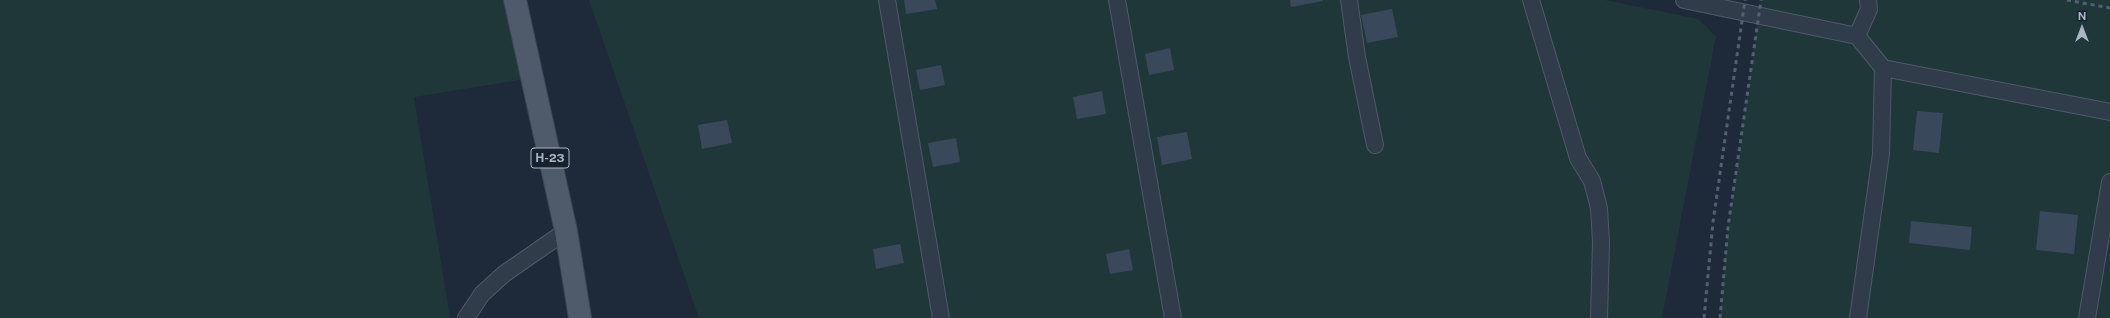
<!DOCTYPE html>
<meta charset="utf-8">
<style>
body{margin:0}
#map{position:relative;width:2110px;height:318px;overflow:hidden;background:#1e2a39;font-family:"Public Sans",sans-serif}
canvas{display:block}
.north{position:absolute;left:2062px;top:8px;width:40px;height:40px;-webkit-text-stroke:3px #17212e;paint-order:stroke;rotate:0deg;font-size:11px;font-weight:700;line-height:16px;text-align:center;color:#abb6c7}
.north::after{content:'';display:block;margin:auto;width:14px;height:18px;background:#abb6c7;clip-path:polygon(50% 0,100% 100%,50% 72%,0 100%)}
</style>
<div id="map">
<canvas width="2110" height="318"></canvas>
<div class="north">N</div>
</div>
<script>
const ctx = document.querySelector('canvas').getContext('2d');
ctx.lineJoin = 'round';
function fillPath(path, color) {
  ctx.fillStyle = color;
  ctx.fill(path, 'evenodd');
}
function poly(rows) {
  const path = new Path2D();
  for (const r of rows) {
    path.moveTo(r[0], r[1]);
    for (let i = 2; i < r.length; i += 2) path.lineTo(r[i], r[i + 1]);
  }
  return path;
}
function strokePath(path, color, width, dash) {
  ctx.strokeStyle = color;
  ctx.lineWidth = width;
  ctx.lineCap = dash ? 'butt' : 'round';
  ctx.setLineDash(dash || []);
  ctx.stroke(path);
}
function write(font, color, halo, rows, align = 'center') {
  ctx.font = font + ' "Public Sans",sans-serif';
  ctx.lineWidth = 4;
  ctx.setLineDash([]);
  ctx.textBaseline = 'middle';
  ctx.strokeStyle = halo;
  ctx.fillStyle = color;
  for (const [text, x, y, turn = 0] of rows) {
    ctx.save();
    ctx.translate(x, y);
    ctx.rotate((+turn || 0) * Math.PI / 180);
    ctx.textAlign = isNaN(turn) ? turn : align;
    if (halo) ctx.strokeText(text, 0, 0);
    ctx.fillText(text, 0, 0);
    ctx.restore();
  }
}
fillPath(poly([
 [0,0,515,0,532,78,414,97,450,318,0,318],
 [589,0,1605,0,1698,19,1716,36,1662,318,699,318],
 [1761,0,2110,0,2110,318,1720,318,1728,227]
]), '#20373a');
fillPath(poly([
 [904,0,935,0,937,9,906,14],
 [1290,0,1323,0,1323,1,1291,7],
 [1392,9,1398,37,1367,43,1361,15],
 [1170,48,1174,70,1149,75,1145,54],
 [941,65,945,85,920,90,916,70],
 [1102,91,1106,114,1077,119,1073,97],
 [1917,111,1943,113,1939,153,1913,150],
 [727,120,732,143,702,149,698,125],
 [1187,132,1192,159,1162,165,1157,137],
 [956,138,960,162,933,167,928,143],
 [2040,211,2078,215,2074,254,2036,250],
 [1911,221,1972,227,1970,250,1909,243],
 [900,244,904,263,876,269,873,249],
 [1129,249,1133,270,1110,274,1106,254]
]), '#39485a');
const lane = poly([
 [887,0,941,318],
 [1117,0,1173,318],
 [1349,0,1357,57,1375,145],
 [1531,0,1578,158,1592,181,1599,208,1601,242,1599,318],
 [1684,0,1857,36,1883,68,2110,112],
 [1857,36,1869,9,1868,0],
 [466,318,482,294,504,274,566,231],
 [1858,318,1881,154,1883,68],
 [2087,318,2110,182]
]);
const primary = poly([
 [515,0,566,231,580,318]
]);
strokePath(lane, '#4f5968', 18);
strokePath(primary, '#3b4553', 24);
strokePath(lane, '#313c4a', 16);
strokePath(primary, '#4f5b6a', 22);
strokePath(poly([
 [2067,0,2110,8],
 [1704,318,1713,222,1745,0],
 [1720,318,1728,227,1761,0]
]), '#536071', 3, [4, 4]);
for (const [x, y, w] of [
 [550,158,38]
]) {
  const box = new Path2D();
  box.roundRect(x - w / 2, y - 10, w, 20, 3);
  ctx.fillStyle = '#17212e';
  ctx.fill(box);
  strokePath(box, '#abb6c7', 1);
}
write('bold 12px', '#abb6c7', null, [
 ["Н-23",550,158]
]);
</script>
